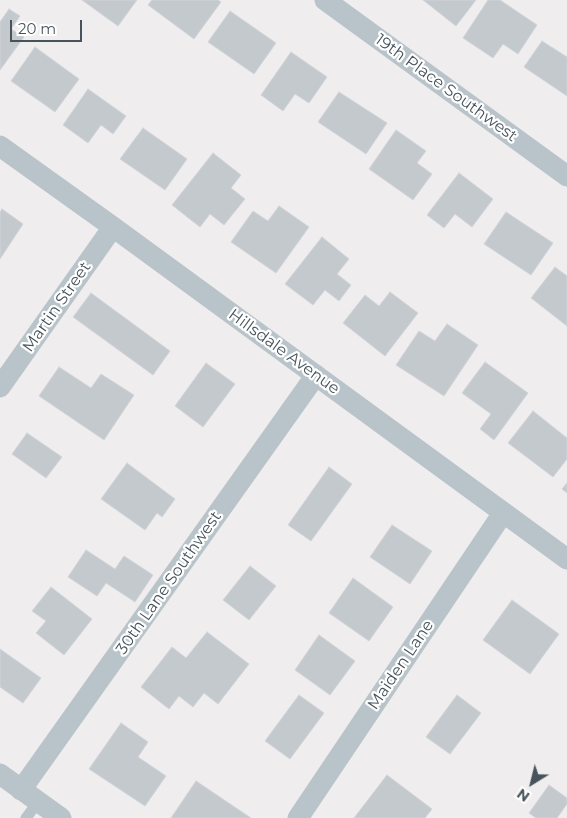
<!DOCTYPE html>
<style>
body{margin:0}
#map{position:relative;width:567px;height:818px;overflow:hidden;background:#f0edee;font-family:Montserrat,sans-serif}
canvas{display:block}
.north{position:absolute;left:507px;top:758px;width:50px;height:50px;-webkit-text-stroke:4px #fff;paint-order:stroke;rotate:216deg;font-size:14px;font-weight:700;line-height:20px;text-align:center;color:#46535a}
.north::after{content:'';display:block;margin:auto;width:18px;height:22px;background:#46535a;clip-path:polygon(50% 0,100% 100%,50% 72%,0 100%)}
.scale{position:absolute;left:10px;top:20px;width:72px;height:22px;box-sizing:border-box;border:2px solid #46535a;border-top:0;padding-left:6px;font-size:15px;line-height:18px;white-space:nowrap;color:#46535a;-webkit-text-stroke:4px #fff;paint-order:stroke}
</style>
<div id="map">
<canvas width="567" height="818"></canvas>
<div class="north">N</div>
<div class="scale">20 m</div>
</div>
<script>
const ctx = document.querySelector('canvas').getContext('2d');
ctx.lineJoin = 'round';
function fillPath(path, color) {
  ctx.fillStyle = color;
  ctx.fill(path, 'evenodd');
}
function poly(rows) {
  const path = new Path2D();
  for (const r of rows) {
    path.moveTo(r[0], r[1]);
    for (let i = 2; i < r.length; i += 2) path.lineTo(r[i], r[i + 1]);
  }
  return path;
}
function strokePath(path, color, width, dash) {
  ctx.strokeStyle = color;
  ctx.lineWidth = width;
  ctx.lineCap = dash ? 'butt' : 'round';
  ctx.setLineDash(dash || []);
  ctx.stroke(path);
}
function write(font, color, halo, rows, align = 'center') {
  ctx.font = font + ' Montserrat,sans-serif';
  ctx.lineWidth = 4.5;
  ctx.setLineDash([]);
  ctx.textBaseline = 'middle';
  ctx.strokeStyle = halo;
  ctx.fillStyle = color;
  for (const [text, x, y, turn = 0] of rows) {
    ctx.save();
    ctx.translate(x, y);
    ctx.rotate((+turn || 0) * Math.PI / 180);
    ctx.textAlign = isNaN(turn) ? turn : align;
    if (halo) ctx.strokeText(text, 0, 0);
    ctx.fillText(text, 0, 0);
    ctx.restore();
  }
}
const building = poly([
 [82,0,137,0,118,26,82,0],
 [152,0,218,0,221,2,194,39,148,5,152,0],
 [423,0,476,0,456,26,423,0],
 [488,0,500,0,537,25,518,54,503,44,493,58,463,38,488,0],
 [9,9,20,16,11,29,24,37,0,70,0,22,9,9],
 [230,11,276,43,254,74,208,42,230,11],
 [542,41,567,57,567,96,524,67,542,41],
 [35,47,79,79,55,112,11,81,35,47],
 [291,52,327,77,309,103,295,94,283,111,261,95,291,52],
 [88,89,126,116,113,134,101,125,88,143,63,125,88,89],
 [339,92,387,123,366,154,318,122,339,92],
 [143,128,187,159,165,190,120,159,143,128],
 [396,130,426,151,417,163,432,174,413,200,369,169,396,130],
 [213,153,241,175,231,188,245,199,224,225,210,214,200,227,172,205,213,153],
 [459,173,493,199,472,227,455,214,444,228,427,215,459,173],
 [279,206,309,227,276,273,231,242,253,211,268,221,279,206],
 [2,209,23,224,0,259,0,212,2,209],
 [506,212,553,243,531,275,484,244,506,212],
 [322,237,349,259,337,274,351,285,339,301,325,290,313,305,285,284,322,237],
 [555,267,567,276,567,326,531,298,555,267],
 [390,292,418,313,385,356,343,323,365,295,379,306,390,292],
 [91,293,170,351,153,375,73,317,91,293],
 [447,324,478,345,444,396,396,365,419,331,435,341,447,324],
 [485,362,528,393,494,440,480,429,491,414,462,393,485,362],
 [206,363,235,384,203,427,175,406,206,363],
 [59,367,91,388,101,374,134,395,104,440,39,396,59,367],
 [533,411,567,438,567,459,553,477,508,443,533,411],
 [27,433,62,457,46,478,12,454,27,433],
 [127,463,175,499,162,517,157,513,145,530,101,499,127,463],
 [329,467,352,484,311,541,288,525,329,467],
 [567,483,567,493,562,489,567,483],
 [392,525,432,551,410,584,370,557,392,525],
 [86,550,115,569,124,556,153,575,135,602,106,583,97,596,68,577,86,550],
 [250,566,276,586,249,620,223,600,250,566],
 [353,578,393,607,369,641,329,613,353,578],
 [51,587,92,619,64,655,36,633,46,621,32,611,51,587],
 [512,600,559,634,530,674,483,640,512,600],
 [207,632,249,664,218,704,204,693,193,707,179,696,169,709,141,687,172,647,186,658,207,632],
 [319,635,355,661,330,695,295,670,319,635],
 [0,649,41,678,23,703,0,687,0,649],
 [299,695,324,713,290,759,265,741,299,695],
 [457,695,481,713,450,754,426,737,457,695],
 [121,723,148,742,138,757,166,776,145,806,89,769,121,723],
 [387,775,432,809,425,818,354,818,387,775],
 [196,781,251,818,171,818,196,781],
 [549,785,567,798,567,804,557,818,536,818,529,813,549,785]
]);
fillPath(building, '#c4c9cd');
strokePath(building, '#d1d4d9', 1);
strokePath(poly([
 [26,818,38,802]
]), '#b9c4ca', 11);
strokePath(poly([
 [325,0,567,176],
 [0,146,113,227,567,559],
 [0,387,113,227],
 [0,774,61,818],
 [21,790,316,375],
 [298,818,503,513]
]), '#b9c4ca', 21);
write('16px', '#46535a', '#fff', [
 ["19th Place Southwest",446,88,36],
 ["Martin Street",57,307,-55],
 ["Hillsdale Avenue",284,352,36],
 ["30th Lane Southwest",169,583,-55],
 ["Maiden Lane",401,665,-56]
]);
</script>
